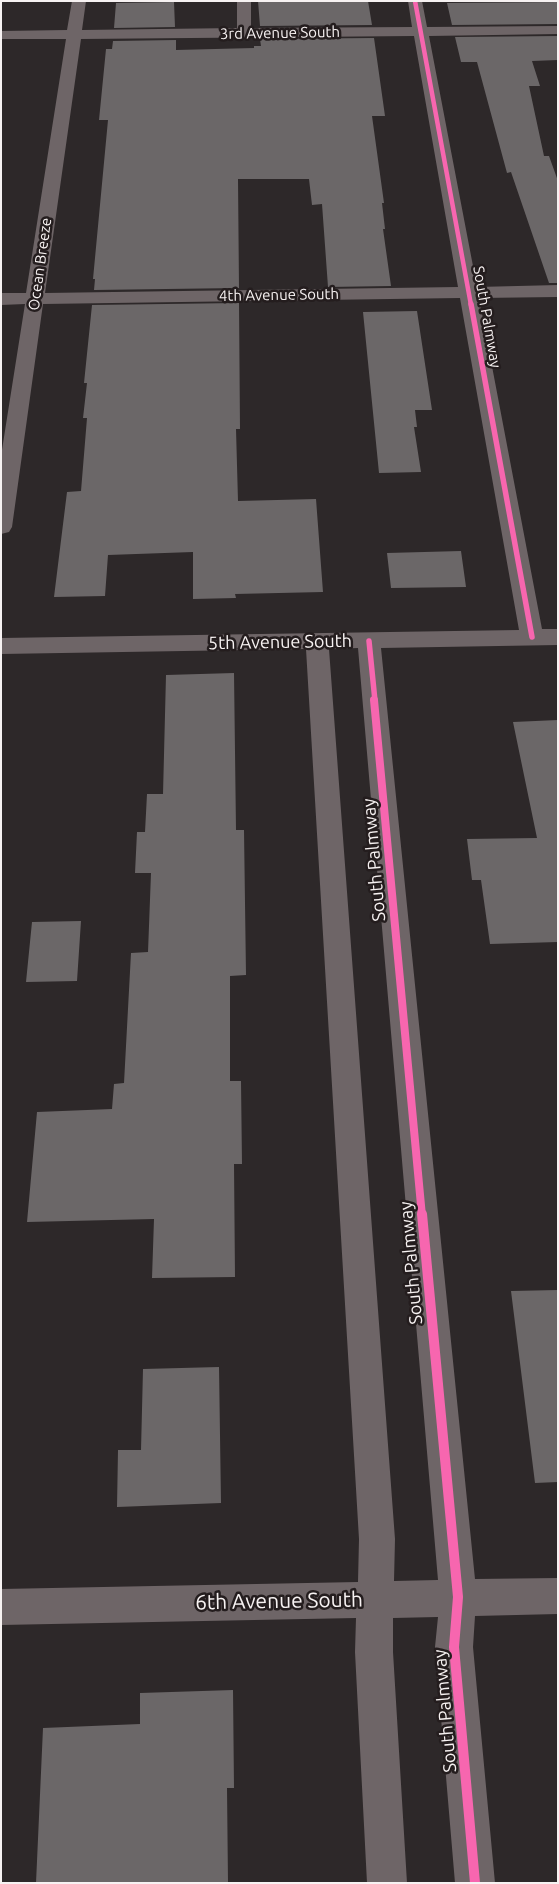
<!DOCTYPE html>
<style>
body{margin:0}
#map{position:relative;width:559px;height:1884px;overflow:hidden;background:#2d2829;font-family:Ubuntu,sans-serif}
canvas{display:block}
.frame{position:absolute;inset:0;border:2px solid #f7f2f2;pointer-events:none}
</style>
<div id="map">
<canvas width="559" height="1884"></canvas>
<div class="frame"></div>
</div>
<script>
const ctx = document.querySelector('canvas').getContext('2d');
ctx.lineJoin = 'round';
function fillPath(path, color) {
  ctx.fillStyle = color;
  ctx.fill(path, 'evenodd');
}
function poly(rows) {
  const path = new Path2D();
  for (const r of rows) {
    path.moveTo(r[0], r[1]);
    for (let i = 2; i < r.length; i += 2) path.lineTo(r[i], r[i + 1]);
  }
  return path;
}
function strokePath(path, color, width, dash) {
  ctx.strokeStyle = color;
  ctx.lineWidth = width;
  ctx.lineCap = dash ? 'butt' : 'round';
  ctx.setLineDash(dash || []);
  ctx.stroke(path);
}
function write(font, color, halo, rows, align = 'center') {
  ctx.font = font + ' Ubuntu,sans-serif';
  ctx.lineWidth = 5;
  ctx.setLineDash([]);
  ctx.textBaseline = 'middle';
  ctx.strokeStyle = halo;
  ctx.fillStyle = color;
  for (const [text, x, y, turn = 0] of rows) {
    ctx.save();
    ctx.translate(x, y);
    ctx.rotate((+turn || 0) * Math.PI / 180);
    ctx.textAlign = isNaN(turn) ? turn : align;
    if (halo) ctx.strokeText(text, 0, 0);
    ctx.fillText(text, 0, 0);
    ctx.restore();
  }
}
fillPath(poly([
 [258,1,368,1,372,25,260,26],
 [174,2,175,27,114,28,116,3],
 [558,2,558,24,452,25,447,3],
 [558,36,558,60,532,61,540,86,529,86,544,156,549,156,558,181,558,283,549,283,511,172,507,173,477,62,461,62,455,37],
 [374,38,385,116,372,116,384,203,382,203,385,229,383,229,391,286,328,287,322,204,312,205,309,179,238,179,239,288,94,290,95,279,93,279,108,120,99,120,106,49,112,49,113,41,176,40,176,50,254,48,254,46,261,46,260,39],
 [239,303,240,429,236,429,238,501,316,499,323,592,235,594,236,598,193,599,193,552,108,555,105,596,54,597,67,492,81,491,87,418,83,418,87,383,84,383,92,305],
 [417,311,432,410,415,410,417,427,414,427,421,472,379,473,363,312],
 [461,551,466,587,391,588,387,553],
 [234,673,236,830,244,830,246,975,230,976,230,1081,241,1081,242,1164,234,1164,235,1277,152,1278,154,1219,27,1222,37,1112,112,1109,114,1084,124,1083,131,953,148,952,151,873,135,873,137,832,145,832,147,794,163,794,166,675],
 [558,720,558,942,490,944,481,880,472,880,467,839,537,838,513,722],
 [81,921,77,981,26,982,32,922],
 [558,1290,558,1482,535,1483,511,1291],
 [219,1367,221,1503,117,1507,118,1450,141,1450,143,1369],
 [233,1690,234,1788,227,1788,228,1883,36,1883,43,1728,140,1724,140,1693]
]), '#6b6768');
fillPath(poly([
 [72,1,86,1,82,30,237,28,237,1,251,1,251,28,412,27,408,1,422,1,427,27,558,26,558,34,429,36,477,287,558,285,558,297,479,298,542,629,558,629,558,645,381,648,475,1579,558,1578,558,1614,475,1616,473,1647,495,1883,455,1883,435,1647,438,1617,393,1618,393,1652,407,1883,367,1883,355,1652,356,1618,1,1625,1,1589,358,1582,359,1539,306,649,1,654,1,638,519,630,460,298,43,304,12,527,9,532,1,534,1,456,25,304,1,305,1,293,26,293,66,39,1,39,1,31,67,30,72,1],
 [414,36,458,287,45,293,81,39,414,36],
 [358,648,438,1580,394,1581,395,1539,329,649,358,648]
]), '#6e6567');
strokePath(poly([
 [415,1,471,305]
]), '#f766af', 4.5);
strokePath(poly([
 [471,304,532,637],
 [369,641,375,701]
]), '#f766af', 5.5);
strokePath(poly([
 [374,700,422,1216]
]), '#f766af', 8);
strokePath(poly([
 [422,1214,458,1597,454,1647,475,1883]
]), '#f766af', 10);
write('15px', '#f7f2f2', '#241d1e', [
 ["3rd Avenue South",280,33,-1],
 ["Ocean Breeze",40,264,-82],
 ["4th Avenue South",279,295,-1],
 ["South Palmway",487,317,80]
]);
write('18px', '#f7f2f2', '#241d1e', [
 ["5th Avenue South",280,642,-1],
 ["South Palmway",374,860,-95],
 ["South Palmway",411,1263,-95],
 ["South Palmway",445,1711,-95]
]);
write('21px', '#f7f2f2', '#241d1e', [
 ["6th Avenue South",279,1601,-1]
]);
</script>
